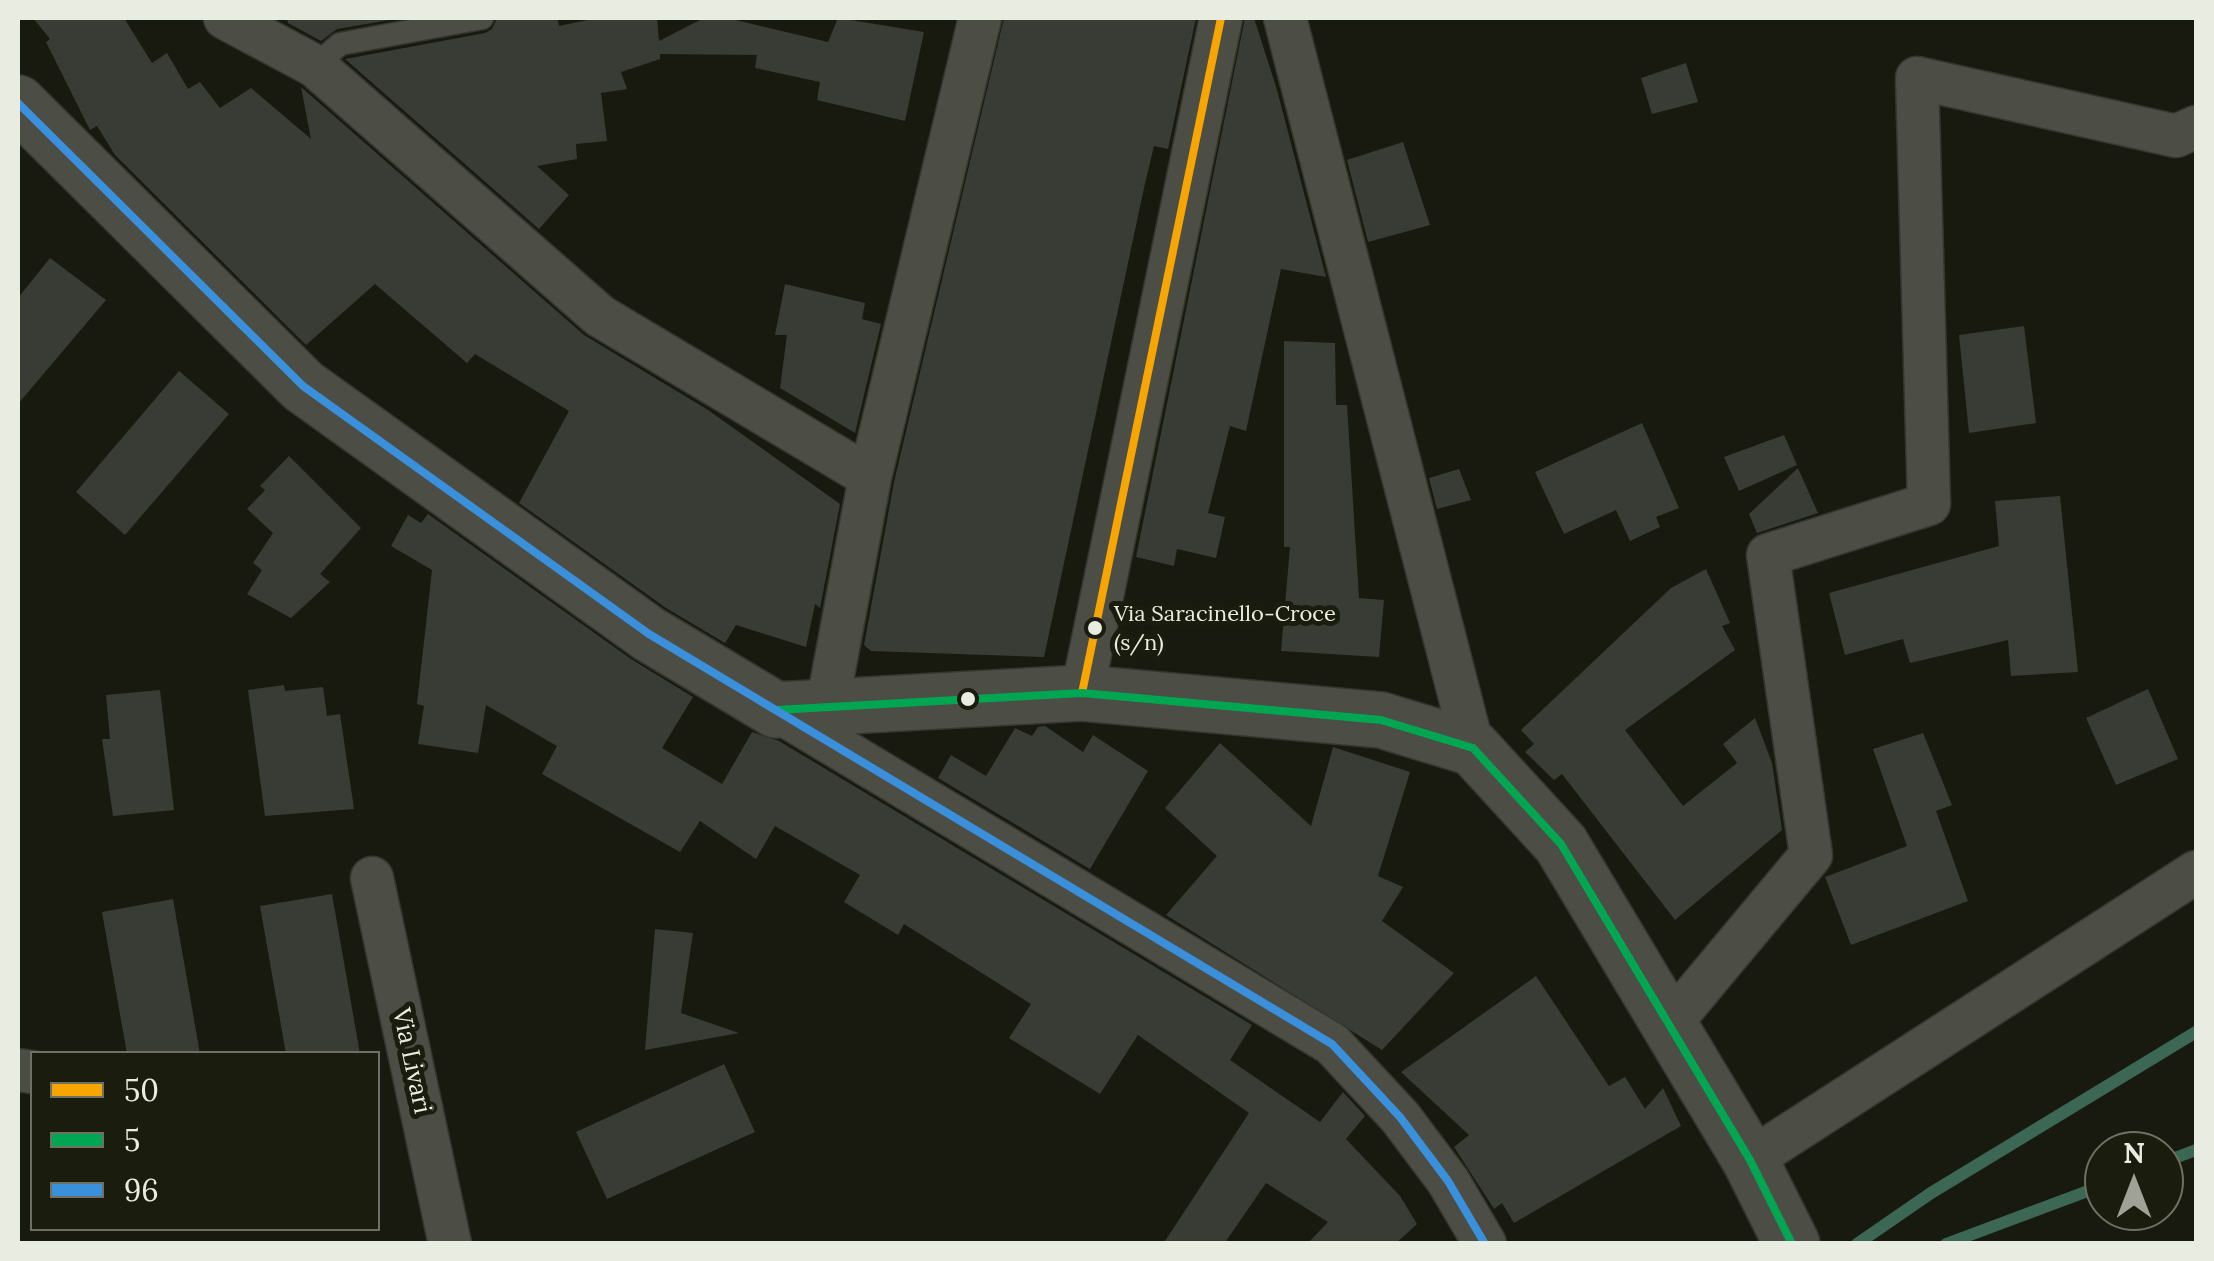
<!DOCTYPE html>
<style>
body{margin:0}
#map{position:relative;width:2214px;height:1261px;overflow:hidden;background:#181a10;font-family:Lora,serif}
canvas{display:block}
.frame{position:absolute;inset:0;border:20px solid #e9ece1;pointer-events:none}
.legend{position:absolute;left:30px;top:1051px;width:350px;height:180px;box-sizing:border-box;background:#1a1d0d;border:2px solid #6d7062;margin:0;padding:12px 18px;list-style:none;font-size:30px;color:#e9ece1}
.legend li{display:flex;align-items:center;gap:20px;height:50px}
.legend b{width:50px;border:2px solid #6d7062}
.north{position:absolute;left:2084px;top:1131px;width:100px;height:100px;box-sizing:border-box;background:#1a1d0d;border:2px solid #6d7062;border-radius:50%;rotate:0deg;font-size:28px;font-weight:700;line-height:40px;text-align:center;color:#e9ece1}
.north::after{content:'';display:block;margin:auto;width:35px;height:45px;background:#a0a298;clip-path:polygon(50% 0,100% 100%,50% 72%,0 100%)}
</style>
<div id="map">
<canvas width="2214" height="1261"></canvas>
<div class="frame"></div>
<ul class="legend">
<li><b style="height:12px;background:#f7a600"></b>50</li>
<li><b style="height:12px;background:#00a651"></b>5</li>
<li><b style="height:12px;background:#3a90db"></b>96</li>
</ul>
<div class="north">N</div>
</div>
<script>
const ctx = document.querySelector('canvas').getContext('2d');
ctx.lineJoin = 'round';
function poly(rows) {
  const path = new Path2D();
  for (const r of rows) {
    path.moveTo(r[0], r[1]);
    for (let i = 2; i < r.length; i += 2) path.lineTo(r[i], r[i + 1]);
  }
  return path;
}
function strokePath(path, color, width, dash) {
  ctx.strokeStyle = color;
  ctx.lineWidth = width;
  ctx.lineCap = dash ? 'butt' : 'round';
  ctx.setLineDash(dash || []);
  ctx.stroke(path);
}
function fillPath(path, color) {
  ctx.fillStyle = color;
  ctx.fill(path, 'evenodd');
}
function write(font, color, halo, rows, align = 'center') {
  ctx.font = font + ' Lora,serif';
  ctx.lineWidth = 10;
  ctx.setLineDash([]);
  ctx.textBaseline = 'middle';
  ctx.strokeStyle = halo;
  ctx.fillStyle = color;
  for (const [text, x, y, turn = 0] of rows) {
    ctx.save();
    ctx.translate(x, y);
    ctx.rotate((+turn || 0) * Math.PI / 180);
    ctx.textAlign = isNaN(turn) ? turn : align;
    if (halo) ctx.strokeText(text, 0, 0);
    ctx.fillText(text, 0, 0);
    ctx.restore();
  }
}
strokePath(poly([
 [2164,1162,2196,1150],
 [1857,1244,1931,1193,2196,1032],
 [1946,1244,2104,1185]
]), '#3c6754', 12);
fillPath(poly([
 [33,18,124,18,152,63,167,53,188,89,200,82,220,108,251,88,311,139,301,87,584,335,708,410,840,504,820,608,815,604,806,647,736,625,725,643,666,608,519,503,569,411,475,354,467,363,375,284,306,345,115,155,97,126,90,130,46,42,50,39],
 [287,18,401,18,337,29,321,41,288,23],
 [497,18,557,18,559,26,597,18,657,18,659,41,702,19,727,18,828,42,838,18,924,32,905,121,817,100,820,82,755,68,757,55,660,54,660,59,621,72,627,89,601,93,607,141,576,144,577,159,537,166,569,195,539,229,345,59,485,33,492,29],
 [1004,18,1196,18,1168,149,1154,146,1144,188,1044,657,871,651,864,645,894,482],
 [1245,18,1254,18,1277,90,1326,277,1281,269,1246,431,1230,426,1208,513,1225,517,1216,558,1177,549,1174,566,1136,557],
 [1686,63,1698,102,1652,114,1641,78],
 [1403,142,1430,225,1368,242,1347,160],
 [50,258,106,300,18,404,18,298],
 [785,284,865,303,862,319,881,324,855,433,780,388,787,335,775,335],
 [2024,326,2036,423,1969,433,1959,335],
 [1284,341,1335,343,1336,405,1347,405,1359,598,1384,600,1379,657,1281,651,1290,547,1284,547],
 [179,371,229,414,125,535,76,492],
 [1642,423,1679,508,1656,517,1660,527,1630,541,1616,510,1564,534,1535,472],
 [1784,435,1797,465,1739,491,1724,457],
 [289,456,361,528,320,574,330,582,291,618,247,594,262,570,253,563,273,533,247,509,265,490,260,486],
 [1798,468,1818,513,1757,533,1749,514],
 [1459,469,1471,500,1437,509,1429,478],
 [2060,496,2078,672,2011,676,2008,640,1910,663,1903,639,1845,655,1829,593,1999,546,1995,501],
 [428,514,631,659,693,697,662,748,722,784,752,732,779,741,1252,1025,1230,1060,1320,1122,1343,1092,1365,1116,1346,1139,1400,1196,1417,1224,1395,1244,1307,1244,1328,1222,1266,1183,1224,1244,1163,1244,1249,1113,1138,1035,1100,1094,1009,1038,1031,1004,904,924,898,935,844,902,860,875,775,826,756,859,700,821,680,852,542,774,557,746,486,705,478,753,418,744,424,706,417,704,432,570,391,546,408,515,421,523],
 [1706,569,1730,623,1722,626,1735,650,1625,730,1683,806,1737,763,1723,744,1755,718,1772,763,1782,830,1675,920,1562,774,1554,780,1525,752,1534,744,1521,730,1671,588],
 [284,685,285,691,323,687,327,716,340,714,354,809,265,816,248,690],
 [2148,689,2178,759,2116,785,2086,718],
 [160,690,174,810,113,816,102,739,110,739,106,695],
 [1045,726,1083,752,1093,735,1148,771,1090,869,938,778,951,755,986,776,1015,728,1032,736,1038,727],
 [1923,733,1952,805,1936,811,1968,901,1851,945,1825,877,1907,846,1873,749],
 [1220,743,1311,826,1333,747,1410,772,1378,876,1403,887,1382,921,1454,973,1382,1050,1166,915,1217,856,1165,808],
 [332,894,360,1054,286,1054,260,906],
 [173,899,200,1054,127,1054,102,912],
 [655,929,693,933,681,1013,739,1033,645,1050],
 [1536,976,1609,1086,1625,1077,1645,1109,1663,1088,1681,1126,1514,1223,1502,1203,1494,1209,1454,1147,1469,1135,1401,1072],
 [724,1064,755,1132,607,1199,576,1132]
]), '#393c34');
const service = poly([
 [315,66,340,44,482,18]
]);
const minor = poly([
 [225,18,315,66,600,316,870,477],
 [1285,18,1473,748],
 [1082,693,1221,18],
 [827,707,870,477,980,18],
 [776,710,1332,1044,1400,1117,1448,1181,1485,1244],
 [372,878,450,1244],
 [1670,1024,1811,855,1768,555,1929,504,1917,78,2176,136,2196,127],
 [18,1070,32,1072],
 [1750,1160,2196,872]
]);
const tertiary = poly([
 [18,103,303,386,649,634,776,710,1082,693,1381,720,1473,748,1561,844,1750,1160,1792,1244]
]);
strokePath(service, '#35362f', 25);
strokePath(minor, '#35362f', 45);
strokePath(tertiary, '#35362f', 58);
strokePath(service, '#4c4e46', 22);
strokePath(minor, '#4c4e46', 42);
strokePath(tertiary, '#4c4e46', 55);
strokePath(poly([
 [1082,693,1221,18]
]), '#f7a600', 8);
strokePath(poly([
 [776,710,1082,693,1381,720,1473,748,1561,844,1750,1160,1792,1244]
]), '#00a651', 8);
strokePath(poly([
 [18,103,303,386,649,634,1332,1044,1400,1117,1448,1181,1485,1244]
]), '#3a90db', 8);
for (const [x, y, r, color] of [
 [1095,628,9,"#e9ece1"],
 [968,699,9,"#e9ece1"]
]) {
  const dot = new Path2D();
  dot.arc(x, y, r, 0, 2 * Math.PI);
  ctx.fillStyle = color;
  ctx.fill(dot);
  strokePath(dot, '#1a1d0d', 4);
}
write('22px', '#e9ece1', '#1a1d0d', [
 ["Via Saracinello-Croce",1114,615],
 ["(s/n)",1114,644]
], 'left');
write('25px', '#e9ece1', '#1a1d0d', [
 ["Via Livari",411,1061,78]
]);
</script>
